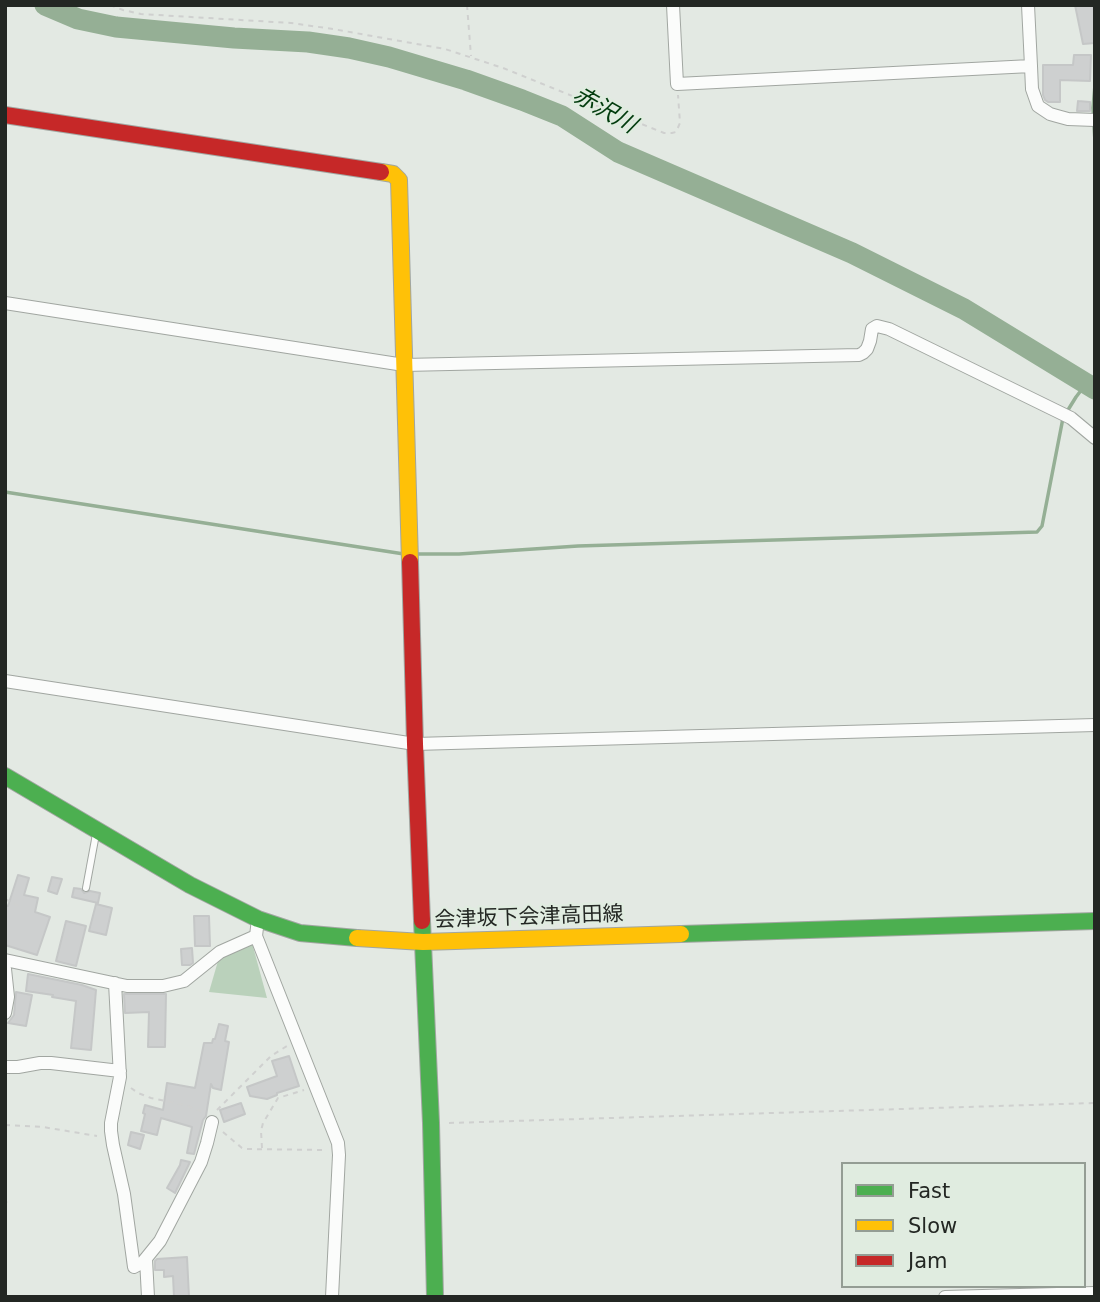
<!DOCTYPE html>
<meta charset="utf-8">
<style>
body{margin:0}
#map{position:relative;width:1100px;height:1302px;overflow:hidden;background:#e3e9e3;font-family:"DejaVu Sans",sans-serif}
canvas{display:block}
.frame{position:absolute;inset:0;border:7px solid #232723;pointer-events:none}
.legend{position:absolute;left:841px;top:1162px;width:245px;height:126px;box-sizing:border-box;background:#e0ece0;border:2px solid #949d94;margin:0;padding:9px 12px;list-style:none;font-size:21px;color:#232723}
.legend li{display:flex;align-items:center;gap:14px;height:35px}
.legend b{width:35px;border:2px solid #949d94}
</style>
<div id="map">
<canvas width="1100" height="1302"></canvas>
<div class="frame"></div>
<ul class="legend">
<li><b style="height:9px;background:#4caf50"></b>Fast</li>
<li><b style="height:9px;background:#ffc107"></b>Slow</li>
<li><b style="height:9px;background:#c62828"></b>Jam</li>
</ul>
</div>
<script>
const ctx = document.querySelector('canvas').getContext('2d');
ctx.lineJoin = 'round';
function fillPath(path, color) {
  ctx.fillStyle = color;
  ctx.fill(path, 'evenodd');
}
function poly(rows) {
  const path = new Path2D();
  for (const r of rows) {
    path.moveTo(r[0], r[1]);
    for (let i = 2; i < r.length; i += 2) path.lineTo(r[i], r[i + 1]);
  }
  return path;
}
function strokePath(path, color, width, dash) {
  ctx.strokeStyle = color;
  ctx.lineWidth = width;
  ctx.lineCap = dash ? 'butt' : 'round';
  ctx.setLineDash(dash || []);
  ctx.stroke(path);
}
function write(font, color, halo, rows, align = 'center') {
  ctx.font = font + ' "DejaVu Sans","Noto Sans JP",sans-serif';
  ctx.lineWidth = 5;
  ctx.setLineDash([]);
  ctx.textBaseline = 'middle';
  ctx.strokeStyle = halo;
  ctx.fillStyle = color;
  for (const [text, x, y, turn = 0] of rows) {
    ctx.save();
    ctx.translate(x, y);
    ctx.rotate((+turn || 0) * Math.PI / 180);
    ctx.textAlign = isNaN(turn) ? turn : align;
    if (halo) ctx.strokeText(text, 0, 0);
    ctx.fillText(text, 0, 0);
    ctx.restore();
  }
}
fillPath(poly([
 [252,943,267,998,209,992,218,961,229,952]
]), '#bad1bb');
strokePath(poly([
 [1095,85,1093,108,1095,142],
 [5,492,404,554],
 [416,554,459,554,578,546,1037,532,1042,526,1063,418,1076,397,1086,384]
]), '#95af95', 3.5);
strokePath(poly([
 [45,5,78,19,116,27,234,38,308,42,349,48,389,57,466,80,522,100,562,116,618,152,852,253,964,309,1095,389]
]), '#95af95', 21);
const building = poly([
 [1075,5,1093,5,1095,17,1095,43,1083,44,1075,5],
 [1074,55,1091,55,1090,81,1060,80,1060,102,1048,102,1045,100,1043,95,1043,65,1073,65,1074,55],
 [1078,101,1090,102,1090,111,1077,111,1078,101],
 [18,875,29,878,24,895,38,898,35,912,50,917,37,955,5,945,5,905,8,906,18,875],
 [52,877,62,879,57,894,48,891,52,877],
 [74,888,81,889,84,893,90,891,100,893,98,903,72,897,74,888],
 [96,904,112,908,106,935,89,931,96,904],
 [194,916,209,916,210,946,195,946,194,916],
 [66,921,86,926,76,966,56,961,66,921],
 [192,948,193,963,190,965,182,965,181,949,192,948],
 [28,974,82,985,96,990,91,1050,71,1048,76,1001,52,997,53,995,26,991,28,974],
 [16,992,32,995,26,1026,8,1023,14,1015,16,992],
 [124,994,166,994,165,1047,148,1047,149,1012,125,1013,124,994],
 [219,1024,228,1026,225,1041,229,1042,221,1090,213,1088,211,1084,206,1116,203,1120,194,1154,187,1153,192,1127,161,1118,157,1135,141,1131,145,1114,143,1113,145,1105,163,1110,167,1083,195,1088,204,1043,212,1043,213,1039,215,1039,219,1024],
 [289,1056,299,1086,277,1093,277,1095,267,1099,250,1096,247,1087,277,1076,272,1061,289,1056],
 [241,1103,245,1114,224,1122,220,1110,241,1103],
 [131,1132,144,1135,140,1149,128,1145,131,1132],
 [181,1160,190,1162,175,1193,167,1188,180,1165,181,1160],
 [187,1257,189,1297,174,1297,173,1276,164,1277,164,1270,155,1270,155,1261,157,1259,187,1257]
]);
fillPath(building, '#ced0d0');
strokePath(building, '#c5c7c7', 2);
const lane = poly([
 [86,888,96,834]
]);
const street = poly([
 [673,5,677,84,1031,66,1032,89,1038,106,1050,114,1057,116,1068,119,1095,120],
 [1028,5,1031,66],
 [5,303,404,365,859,355,863,353,867,349,870,341,872,329,877,326,889,329,1071,418,1095,438],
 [5,681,415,744,1095,725],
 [258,919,256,936,338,1143,339,1155,332,1297],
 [5,960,127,986,163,986,184,981,220,952,256,936],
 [5,969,8,997,5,1013],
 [115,983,120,1077,111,1123,111,1131,113,1145,124,1194,134,1267,143,1262,160,1241,201,1162,207,1143,212,1122],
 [5,1067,18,1067,40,1063,51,1063,120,1071],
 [146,1259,148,1297],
 [945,1297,1095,1293]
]);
const fast = poly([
 [5,776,190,885,258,919,300,933,357,938],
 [422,921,431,1123,435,1297],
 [681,934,1095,921]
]);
const slow = poly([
 [381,172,393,174,399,180,410,562],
 [357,938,423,942,681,934]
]);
const jam = poly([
 [5,115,381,172],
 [410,562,415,744,422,921]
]);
strokePath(lane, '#a1a6a1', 8);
strokePath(street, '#a1a6a1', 14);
strokePath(fast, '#a1a6a1', 18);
strokePath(slow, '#a1a6a1', 18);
strokePath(jam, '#a1a6a1', 18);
strokePath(poly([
 [110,5,123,10,141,14,291,23,333,29,445,49,503,68,664,133,672,133,676,132,680,123,678,95],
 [467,5,471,56],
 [5,899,21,907],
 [131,1088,138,1093,151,1098,181,1104,199,1110,204,1114],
 [217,1110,271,1056,287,1046],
 [449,1123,1095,1103],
 [5,1125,43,1127,97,1136],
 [223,1132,242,1148,245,1149,327,1150],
 [262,1148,261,1131,263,1123,278,1098,304,1090],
 [5,1198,8,1207]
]), '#cfd0cf', 2, [5, 5]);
strokePath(lane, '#fbfcfb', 6);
strokePath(street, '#fbfcfb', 12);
strokePath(fast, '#4caf50', 16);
strokePath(slow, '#ffc107', 16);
strokePath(jam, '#c62828', 16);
write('21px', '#232723', '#e0ece0', [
 ["会津坂下会津高田線",529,918,-2]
]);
write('italic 23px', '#023c0e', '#e0ece0', [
 ["赤沢川",604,111,30]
]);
</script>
